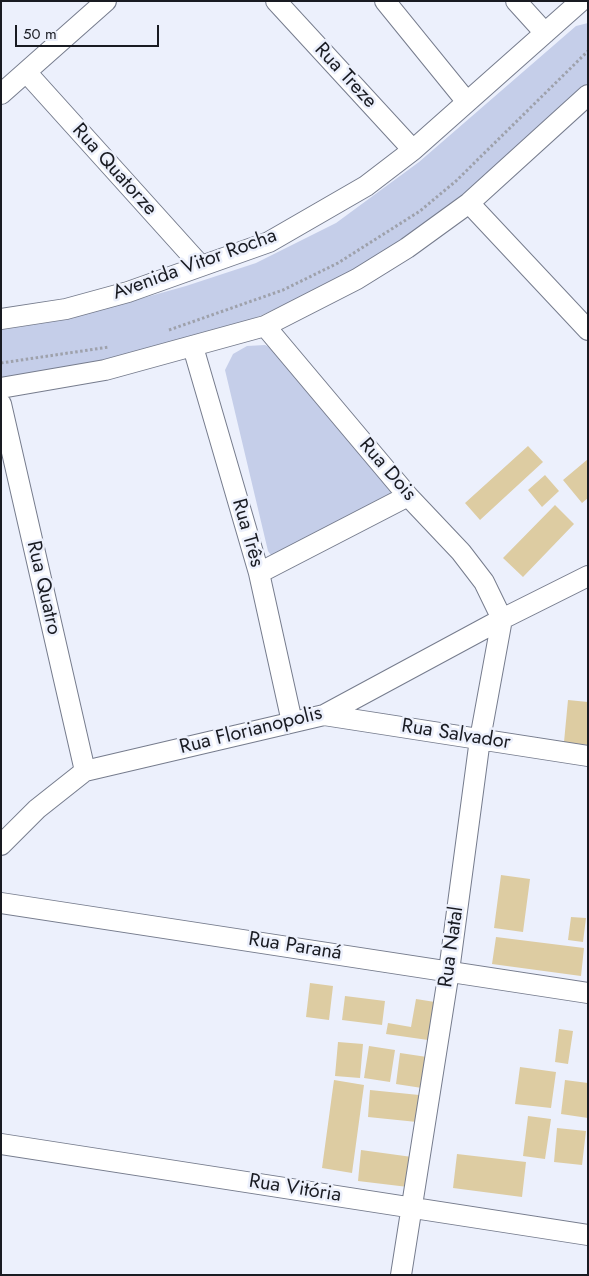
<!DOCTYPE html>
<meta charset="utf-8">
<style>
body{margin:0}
#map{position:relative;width:589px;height:1276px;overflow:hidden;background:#ecf0fc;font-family:Jost,sans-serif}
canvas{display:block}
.frame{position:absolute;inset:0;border:2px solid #191b22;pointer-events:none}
.scale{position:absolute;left:15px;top:25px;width:144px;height:22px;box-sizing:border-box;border:2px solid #191b22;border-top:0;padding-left:6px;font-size:15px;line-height:18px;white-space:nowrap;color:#191b22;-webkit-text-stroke:4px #ecf0fc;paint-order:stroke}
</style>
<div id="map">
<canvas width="589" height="1276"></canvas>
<div class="frame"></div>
<div class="scale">50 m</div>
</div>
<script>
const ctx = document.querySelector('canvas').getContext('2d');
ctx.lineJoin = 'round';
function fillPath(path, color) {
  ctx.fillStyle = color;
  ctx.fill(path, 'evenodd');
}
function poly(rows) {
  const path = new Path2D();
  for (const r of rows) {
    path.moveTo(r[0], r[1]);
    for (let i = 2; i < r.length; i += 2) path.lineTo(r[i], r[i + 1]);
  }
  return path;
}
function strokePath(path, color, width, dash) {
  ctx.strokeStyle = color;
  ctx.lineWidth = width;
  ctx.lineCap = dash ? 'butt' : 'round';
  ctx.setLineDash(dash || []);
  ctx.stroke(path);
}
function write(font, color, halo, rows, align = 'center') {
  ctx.font = font + ' Jost,sans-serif';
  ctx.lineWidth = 5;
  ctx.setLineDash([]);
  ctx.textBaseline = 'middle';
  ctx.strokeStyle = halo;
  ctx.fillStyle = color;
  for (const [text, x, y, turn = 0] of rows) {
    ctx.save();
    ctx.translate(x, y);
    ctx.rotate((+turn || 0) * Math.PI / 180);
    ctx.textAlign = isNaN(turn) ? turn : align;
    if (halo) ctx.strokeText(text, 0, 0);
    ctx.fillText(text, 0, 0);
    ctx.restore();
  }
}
fillPath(poly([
 [588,23,588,83,465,199,352,274,260,316,200,337,107,362,1,378,1,328,93,312,186,286,256,263,336,223,419,162,576,26],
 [265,345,276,350,394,493,273,558,268,551,225,370,233,354,247,346]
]), '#c5cee9');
fillPath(poly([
 [528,446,543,462,480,520,465,503],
 [588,459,588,498,582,503,563,480],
 [545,475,559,491,542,507,528,490],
 [555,505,574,524,523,577,503,558],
 [568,700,588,702,588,745,564,742],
 [501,875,530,879,523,932,494,928],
 [571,917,586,918,583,942,568,940],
 [496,937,584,948,581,976,492,964],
 [310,983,333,986,329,1020,306,1017],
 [345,996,385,1001,382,1025,342,1020],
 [416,999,435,1002,428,1040,386,1034,388,1023,411,1027],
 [559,1029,573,1031,568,1064,555,1062],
 [338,1042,363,1044,360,1078,335,1076],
 [369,1046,395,1050,390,1082,364,1078],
 [400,1053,427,1057,422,1088,396,1084],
 [520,1067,556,1072,551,1108,515,1104],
 [334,1080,364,1085,352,1173,322,1168],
 [565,1080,588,1083,588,1118,561,1114],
 [370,1090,419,1095,417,1122,368,1117],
 [528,1116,551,1119,545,1159,523,1156],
 [557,1128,586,1131,582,1165,554,1162],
 [361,1150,412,1157,408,1187,358,1181],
 [457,1154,526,1162,522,1197,453,1188]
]), '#ddcca2');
const minor = poly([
 [276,1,413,150],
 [385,1,467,102],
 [516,1,545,33],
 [27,73,201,266],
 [1,94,106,1],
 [469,203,588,330],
 [1,319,66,309,128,292,269,242,366,186,413,150,581,1],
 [265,326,408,496,461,552,484,582,502,619,480,739,449,971,401,1275],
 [193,347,259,573,292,722],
 [1,388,105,370,265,326,357,279,407,248,469,203,588,95],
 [1,404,85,771],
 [259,573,408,496],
 [324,715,588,756],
 [1,845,37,809,85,771,324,715,502,619,588,576],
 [1,903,588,993],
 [1,1144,588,1235]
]);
strokePath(minor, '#767c8d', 22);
strokePath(poly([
 [169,330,283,290,338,263,420,211,456,181,588,51],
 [1,363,109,347]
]), '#9ea1ab', 3, [2.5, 2.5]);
strokePath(minor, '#fff', 20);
write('20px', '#191b22', '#ecf0fc', [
 ["Rua Treze",345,76,47],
 ["Rua Quatorze",114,170,48],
 ["Avenida Vitor Rocha",195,265,-20],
 ["Rua Dois",387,470,49],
 ["Rua Três",247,533,74],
 ["Rua Quatro",43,588,77],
 ["Rua Florianopolis",251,731,-14],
 ["Rua Salvador",456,735,9],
 ["Rua Paraná",295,947,9],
 ["Rua Natal",452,947,-82],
 ["Rua Vitória",295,1189,9]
]);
</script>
